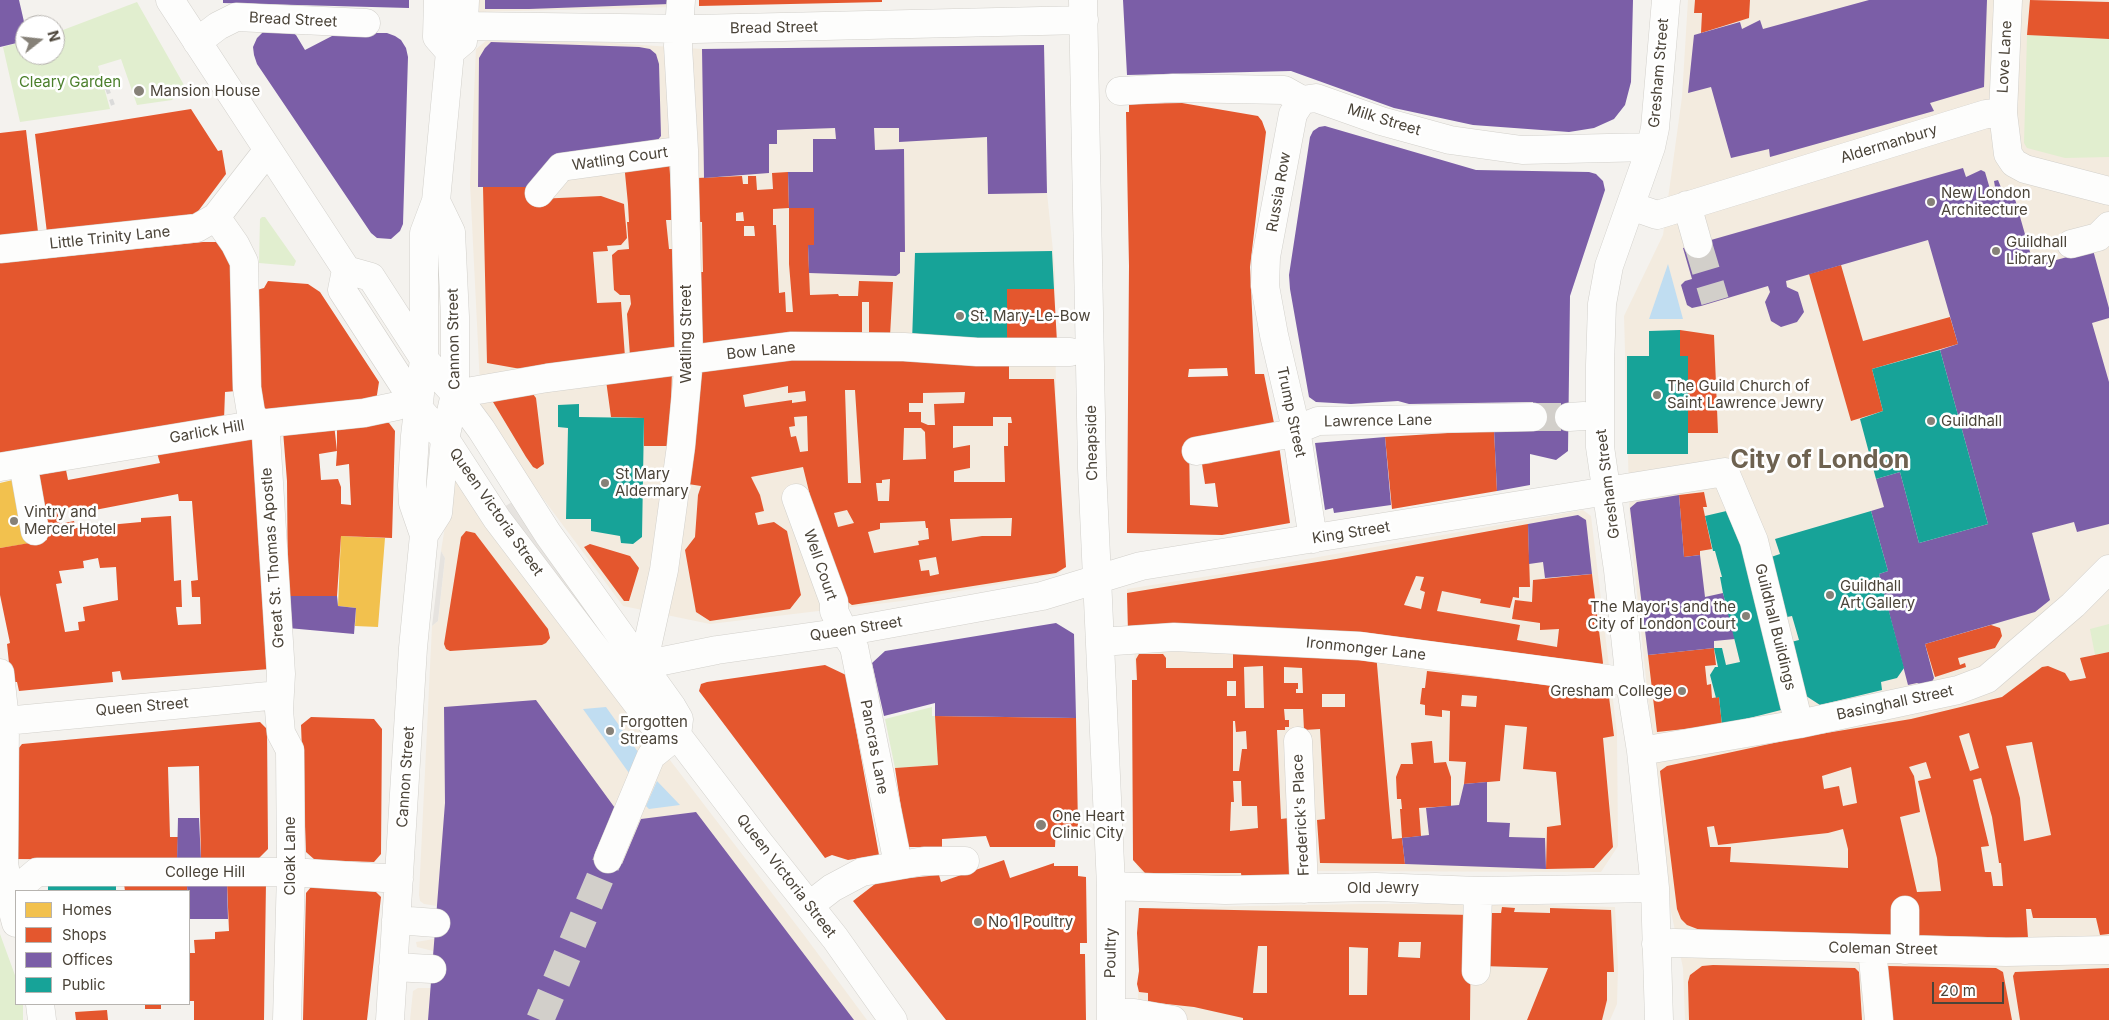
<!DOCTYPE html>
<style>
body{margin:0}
#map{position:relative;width:2109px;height:1020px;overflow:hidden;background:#f4f2ee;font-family:Inter,sans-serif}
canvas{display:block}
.legend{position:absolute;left:15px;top:890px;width:175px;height:115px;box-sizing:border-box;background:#fff;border:1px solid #b7b4b0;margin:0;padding:6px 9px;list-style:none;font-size:15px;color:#4b4439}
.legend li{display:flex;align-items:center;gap:10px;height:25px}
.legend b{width:25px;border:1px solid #b7b4b0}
.north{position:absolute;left:15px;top:15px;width:50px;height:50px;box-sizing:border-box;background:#fff;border:1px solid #b7b4b0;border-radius:50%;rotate:74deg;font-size:14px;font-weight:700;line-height:20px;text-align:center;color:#4b4439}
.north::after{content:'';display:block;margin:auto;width:18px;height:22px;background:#868178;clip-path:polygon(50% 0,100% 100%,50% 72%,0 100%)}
.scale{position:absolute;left:1932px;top:982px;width:72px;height:22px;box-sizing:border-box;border:2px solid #4b4439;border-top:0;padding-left:6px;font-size:15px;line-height:18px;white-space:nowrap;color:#4b4439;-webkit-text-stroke:4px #fff;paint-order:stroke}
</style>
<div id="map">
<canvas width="2109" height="1020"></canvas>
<ul class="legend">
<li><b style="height:14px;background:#f2c14e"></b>Homes</li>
<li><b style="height:14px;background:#e4572e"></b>Shops</li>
<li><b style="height:14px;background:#7b5ea7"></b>Offices</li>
<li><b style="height:14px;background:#17a398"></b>Public</li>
</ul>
<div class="north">N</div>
<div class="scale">20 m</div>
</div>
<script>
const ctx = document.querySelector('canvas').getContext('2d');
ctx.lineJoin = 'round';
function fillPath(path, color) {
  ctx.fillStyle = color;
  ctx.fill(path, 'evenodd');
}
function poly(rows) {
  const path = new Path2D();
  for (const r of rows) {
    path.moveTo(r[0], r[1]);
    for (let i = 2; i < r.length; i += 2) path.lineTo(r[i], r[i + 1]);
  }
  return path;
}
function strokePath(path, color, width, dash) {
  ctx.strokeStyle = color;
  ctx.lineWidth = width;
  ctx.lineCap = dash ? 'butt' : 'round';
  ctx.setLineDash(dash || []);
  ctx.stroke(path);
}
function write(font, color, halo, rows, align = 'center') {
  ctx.font = font + ' Inter,sans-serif';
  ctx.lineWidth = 5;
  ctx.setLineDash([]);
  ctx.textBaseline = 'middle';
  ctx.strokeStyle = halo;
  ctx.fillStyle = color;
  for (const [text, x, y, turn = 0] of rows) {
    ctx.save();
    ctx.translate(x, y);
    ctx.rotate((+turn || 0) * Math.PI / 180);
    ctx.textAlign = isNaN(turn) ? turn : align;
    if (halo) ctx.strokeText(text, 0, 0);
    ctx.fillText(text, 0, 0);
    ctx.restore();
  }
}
fillPath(poly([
 [478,0,673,0,674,7,478,12],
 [1688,0,2109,0,2109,1020,1685,1020,1683,968,1670,907,1630,527,1624,316,1663,235,1682,97],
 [487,40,596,42,702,49,1044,45,1047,193,1055,270,1056,401,1066,567,1058,574,902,601,710,624,623,606,533,485,481,405,470,183,476,49],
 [453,477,804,935,867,1020,410,1020,413,991,418,988,431,988,433,951,417,947,416,942,434,939,437,906,424,904,420,901,419,895,432,626,438,621,445,558,441,551],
 [1583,510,1591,516,1617,733,1618,846,1601,872,1295,871,1296,881,1144,876,1133,860,1132,686,1132,680,1136,679,1133,632,1128,632,1127,589,1234,572],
 [1361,904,1502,904,1615,907,1618,966,1617,1004,1610,1020,1137,1020,1139,971,1137,933,1139,908]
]), '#f3ebdf');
fillPath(poly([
 [137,2,184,85,172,100,137,105,121,59,98,66,110,109,20,122,3,47,25,41,25,55,55,55,55,33],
 [2027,35,2109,39,2109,157,2065,158,2027,148,2024,143],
 [262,217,265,217,296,261,294,266,259,263,260,219],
 [2109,624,2109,652,2095,655,2090,629],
 [932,707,932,716,935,716,938,765,895,768,885,719],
 [0,934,16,978,16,1004,23,1004,23,1020,0,1020]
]), '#e1eecf');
fillPath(poly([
 [512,502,588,610,582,615,504,507],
 [441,551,445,558,438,621,432,626]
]), '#e6e3df');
fillPath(poly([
 [1668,264,1683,319,1649,319],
 [606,707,638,752,629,773,583,709],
 [657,781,680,805,649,809,646,806]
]), '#c0ddf1');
fillPath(poly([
 [21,478,31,543,0,548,0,483],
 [341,536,385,538,378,627,355,626,356,608,338,606]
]), '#f2c14e');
fillPath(poly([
 [699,0,882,0,882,2,699,6],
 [1695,0,1750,0,1749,18,1701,33,1702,13,1694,13],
 [2030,0,2109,2,2109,39,2027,35],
 [1182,103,1258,116,1262,121,1266,132,1250,267,1255,374,1264,374,1275,428,1189,442,1190,505,1218,507,1215,483,1205,484,1202,464,1212,463,1211,456,1279,445,1290,523,1222,535,1127,533,1129,266,1126,112,1129,112,1129,104],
 [1227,368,1228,376,1188,377,1189,369],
 [191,109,218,151,222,150,226,174,193,218,47,233,35,134],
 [26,130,38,232,0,236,0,133],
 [669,160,673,220,666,220,669,249,676,249,679,346,673,352,630,356,627,314,631,304,630,295,620,295,614,290,612,255,618,250,629,249,627,222,629,222,628,204,624,163],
 [788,172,789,208,773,209,773,225,776,225,779,293,785,292,786,312,793,312,789,264,789,208,814,208,814,245,808,245,810,295,838,294,839,296,858,296,859,281,893,282,890,336,869,335,869,302,862,302,862,335,699,346,700,272,703,272,702,222,698,222,697,178,742,176,743,184,748,184,748,176,756,176,757,190,773,189,772,173],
 [743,212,744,221,736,221,736,213],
 [744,226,754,226,755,236,744,236],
 [483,187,538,187,538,199,601,196,624,204,627,238,621,245,607,246,608,251,593,252,597,303,621,302,625,357,532,371,487,363],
 [203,242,216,242,223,246,236,268,236,391,225,392,224,420,0,457,0,263],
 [1841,265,1863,341,1950,317,1958,344,1872,369,1883,411,1851,421,1809,274],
 [268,281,308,284,320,292,379,382,376,401,267,416,252,392,257,290,264,288],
 [1007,289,1054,289,1057,342,1007,342],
 [1680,330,1714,335,1718,433,1688,433,1688,356,1680,356],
 [786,357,1009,362,1009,379,1054,379,1066,567,1056,573,852,605,845,600,817,524,803,467,751,477,760,495,764,511,755,513,758,525,774,522,787,531,801,595,790,609,710,621,696,612,685,550,695,537,698,495,701,486,688,484,699,372],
 [788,386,788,393,805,391,806,401,792,403,792,400,745,407,743,395],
 [845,390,855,390,861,483,848,483],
 [965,392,964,403,934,404,935,425,928,425,921,422,921,412,909,412,909,403,923,403,923,393],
 [807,416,808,451,800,452,796,436,791,437,789,427,795,426,794,417],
 [993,417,1011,417,1012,423,1008,423,1008,446,1004,446,1005,482,954,482,954,471,970,468,970,445,953,448,953,426,993,426],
 [904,428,921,428,925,432,926,459,903,460],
 [890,479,889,501,878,501,876,483,882,483,882,480],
 [847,510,854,523,838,527,834,513],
 [1012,518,1011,536,982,536,952,541,950,519],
 [925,521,926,528,928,528,929,539,918,541,919,545,874,553,868,532,880,529,880,523],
 [936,557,939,574,930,576,929,570,921,571,919,560],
 [672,368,670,446,644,446,644,418,611,417,605,373],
 [530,390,536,398,544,464,537,469,533,467,526,457,493,402,497,396],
 [362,422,389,423,395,431,392,538,341,536,337,596,288,596,287,481,283,431,334,424,337,451,319,454,321,480,338,479,341,487,341,504,351,505,349,464,336,466,337,451,337,426],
 [1494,430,1497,491,1392,509,1385,437],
 [245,432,257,440,270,669,122,680,120,671,112,672,113,682,19,691,17,682,11,682,7,644,10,643,0,595,0,548,47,540,43,518,21,478,66,470,68,480,160,463,157,453],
 [178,494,179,501,192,501,198,580,191,581,192,597,200,597,201,624,178,625,176,607,182,607,181,580,174,581,171,516,141,518,141,522,76,528,74,521,60,524,57,510,72,507,74,514],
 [98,558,100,568,116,567,118,600,83,607,85,621,78,622,79,630,65,632,56,584,62,583,59,571,84,568,83,561],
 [1704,492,1707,507,1703,507,1712,549,1700,551,1700,555,1684,557,1679,495],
 [1528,524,1530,587,1519,587,1519,598,1513,597,1510,608,1480,603,1481,599,1442,591,1437,611,1520,625,1517,640,1557,647,1559,629,1540,630,1540,623,1512,619,1515,600,1532,602,1533,580,1592,574,1603,663,1600,670,1128,632,1127,593,1336,559],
 [1416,576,1424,577,1420,590,1425,592,1421,609,1404,605],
 [466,531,475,533,548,629,550,638,546,643,542,645,450,651,446,649,444,644,461,537],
 [590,544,630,556,639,568,629,601,624,601,584,547],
 [1991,625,2000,628,2002,636,1995,648,1958,658,1960,665,1965,663,1966,667,1935,677,1925,644],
 [1233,646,1376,653,1392,839,1402,838,1405,864,1320,863,1317,820,1325,819,1320,729,1304,730,1303,709,1284,709,1285,720,1289,720,1289,727,1285,727,1285,730,1277,730,1281,819,1289,818,1293,878,1242,881,1241,873,1145,873,1133,860,1132,686,1132,680,1137,680,1136,659,1139,654,1163,654,1166,658,1166,668,1233,668],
 [1263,666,1264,708,1245,708,1244,667],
 [1284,667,1302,668,1303,693,1296,693,1296,689,1298,689,1298,683,1284,683],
 [1227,681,1236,681,1236,696,1227,696],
 [1322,694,1345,694,1345,707,1322,707],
 [1233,721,1235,721,1236,732,1246,731,1247,749,1242,749,1239,771,1233,771],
 [1233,781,1241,781,1242,806,1257,806,1258,828,1230,831,1231,802,1234,802],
 [1714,648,1716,665,1705,666,1707,685,1711,684,1712,698,1719,697,1722,725,1657,732,1648,655],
 [2109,652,2109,934,2100,935,2096,918,2033,918,2031,909,2026,909,2028,938,1700,930,1687,925,1681,919,1677,909,1660,771,1667,766,1802,737,1911,719,2002,697,2042,667,2048,666,2065,673,2070,681,2086,678,2080,658],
 [1969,733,1979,768,1970,771,1959,736],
 [2032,742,2051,835,2024,841,2020,798,2006,746],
 [1926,762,1931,778,1918,781,1937,858,1941,891,1917,892,1900,817,1920,812,1914,776,1909,767],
 [1851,767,1857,803,1843,806,1839,786,1824,789,1822,776],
 [1981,778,1992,817,1999,863,2001,863,2003,886,1993,886,1991,872,1985,872,1984,866,1981,847,1989,846,1973,780],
 [1714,826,1718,845,1828,833,1843,829,1848,849,1848,868,1730,862,1731,847,1710,847,1707,827],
 [825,665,846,675,879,855,848,860,832,855,825,858,699,691,701,684,707,682],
 [1427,671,1523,682,1600,687,1606,690,1609,697,1614,736,1603,738,1613,847,1594,868,1546,869,1547,827,1561,825,1556,772,1523,769,1527,727,1505,725,1500,781,1464,784,1466,762,1449,761,1450,711,1442,710,1442,717,1425,715,1425,705,1420,704,1422,688,1425,688],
 [1462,695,1477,696,1476,707,1461,706],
 [935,716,1076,718,1078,827,1056,827,1055,847,990,847,986,836,942,839,942,847,907,847,895,768,938,765],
 [311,717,374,719,382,729,381,854,374,862,315,860,306,852,301,725],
 [260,722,267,729,268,849,259,858,201,860,199,766,168,767,170,837,178,837,177,860,13,859,14,754,22,744],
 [1432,741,1434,763,1446,762,1451,777,1451,806,1419,808,1421,836,1402,838,1400,809,1402,809,1401,799,1397,799,1396,777,1401,764,1413,764,1411,743],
 [1004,860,1010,878,1054,863,1054,866,1078,866,1078,876,1086,877,1087,943,1080,943,1080,954,1085,954,1086,1020,946,1020,853,901,879,881,939,875,941,882],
 [266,882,264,1020,194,1020,194,1001,189,1001,189,953,195,953,194,940,215,939,215,932,229,931,227,883],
 [180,883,180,886,187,886,187,891,125,891,124,884],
 [311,887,373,889,381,897,367,1020,303,1020,306,893],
 [1502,907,1515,908,1514,912,1550,913,1550,908,1611,910,1614,972,1607,972,1607,1000,1602,1020,1527,1020,1548,968,1482,966,1487,913,1501,913],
 [1139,908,1471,915,1470,1020,1243,1020,1243,1018,1194,1007,1148,1002,1148,993,1139,992,1137,984,1139,971,1137,933],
 [1399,942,1421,942,1420,958,1398,957],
 [1258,946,1267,946,1267,993,1253,993],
 [1349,947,1368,948,1367,995,1349,995],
 [1713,965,1855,968,1859,972,1862,1020,1689,1020,1688,982,1690,975,1702,966],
 [1887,966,1996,968,2003,972,2012,1020,1888,1020],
 [2109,968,2109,1020,2020,1020,2013,976,2015,972],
 [145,1004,161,1004,161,1009,145,1009],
 [107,1010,108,1020,76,1020,75,1012]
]), '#e4572e');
fillPath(poly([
 [0,0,19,0,25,26,25,41,0,47],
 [223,0,409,0,409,8,223,3],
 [485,0,669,0,670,4,529,9,485,9],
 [1123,0,1633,0,1631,82,1625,105,1614,119,1594,128,1569,132,1473,125,1394,108,1291,71,1127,75],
 [1869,0,1987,0,1984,87,1930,103,1934,111,1770,157,1769,149,1731,158,1711,87,1688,93,1694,35,1740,22,1742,29,1760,20,1763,29],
 [288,29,296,35,305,50,332,36,359,33,387,33,395,36,401,40,406,48,408,57,403,224,400,231,391,239,377,238,371,233,257,64,254,55,253,47,257,38,263,32],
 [491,42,639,47,650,49,656,54,659,64,661,136,653,146,538,187,478,187,479,58,485,48],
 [1044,45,1047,193,988,194,987,137,899,142,899,128,874,128,875,150,904,149,905,252,900,252,900,273,896,276,809,273,808,245,814,245,814,208,789,208,788,172,813,172,813,139,836,139,835,128,777,130,777,144,769,144,769,173,704,178,702,49],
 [1325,126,1476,170,1589,172,1596,174,1603,181,1605,190,1570,296,1568,451,1556,460,1530,454,1530,485,1497,491,1494,430,1533,428,1533,402,1409,404,1398,401,1351,404,1316,402,1309,397,1290,289,1289,275,1310,137,1313,131,1319,127],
 [1963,168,1966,177,1981,170,1985,172,1990,189,1995,187,1994,181,1998,180,2004,195,2013,192,2034,266,2093,250,2109,308,2109,318,2092,323,2109,382,2109,524,2077,532,2074,522,2032,533,2050,600,2035,612,1925,644,1934,678,1932,682,1922,685,1917,683,1908,685,1879,574,1888,571,1871,511,1884,507,1876,479,1900,472,1919,543,1988,524,1940,350,1958,344,1928,240,1786,281,1787,287,1798,292,1804,312,1797,322,1781,327,1771,321,1765,302,1770,292,1768,286,1701,306,1692,308,1687,305,1681,285,1685,281,1692,279,1683,248],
 [1385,437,1391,505,1334,513,1333,508,1325,510,1315,443],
 [1679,495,1684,557,1700,555,1705,597,1723,593,1735,639,1714,641,1714,648,1648,655,1630,508,1637,502],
 [1578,515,1586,520,1592,574,1545,578,1543,562,1529,564,1528,524],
 [288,596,337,596,338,606,356,608,354,634,288,628],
 [1056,623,1074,634,1076,718,935,716,935,703,884,716,872,663,885,651],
 [536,700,615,808,595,853,622,864,641,819,696,812,854,1020,428,1020,445,803,444,707],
 [1487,782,1487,822,1510,823,1509,837,1545,838,1546,869,1405,864,1402,838,1429,835,1426,808,1459,805,1464,784],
 [178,818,199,818,201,860,177,860],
 [227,883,228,919,189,919,187,886]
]), '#7b5ea7');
fillPath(poly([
 [1052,251,1054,289,1007,289,1007,342,912,342,915,253],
 [1680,330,1680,356,1688,356,1688,454,1627,454,1627,356,1649,356,1649,331],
 [1940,350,1988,524,1919,543,1900,472,1876,479,1860,419,1883,411,1872,369],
 [579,404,579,417,644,418,642,537,633,544,621,543,620,536,591,531,591,519,566,519,568,428,558,427,558,405],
 [1735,509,1785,709,1722,725,1719,697,1716,698,1710,675,1715,667,1718,667,1714,648,1722,648,1726,665,1740,662,1723,593,1720,577,1722,577,1715,551,1713,551,1705,516],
 [1871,511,1888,571,1879,574,1904,668,1897,678,1881,682,1882,690,1820,705,1800,692,1787,643,1799,640,1792,616,1782,618,1768,558,1780,554,1775,539],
 [48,883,116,883,116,891,48,891]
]), '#17a398');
strokePath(poly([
 [1698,244,1715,301],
 [1533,417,1569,417],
 [540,1020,608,859]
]), '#d2cfca', 28, [28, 14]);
const minor = poly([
 [170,0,344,266,346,270,371,277,424,359,455,394,481,429,548,534,672,707,679,719,677,735,757,840,835,938,893,1020],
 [438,0,437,37,450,52],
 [1083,0,1092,468,1111,886,1111,1020],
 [2008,0,2003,113,2008,154,2014,163,2025,169,2109,191],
 [464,26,695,29,1084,20],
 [197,42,218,26,236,17,366,23],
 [1120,91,1173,88,1284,90,1302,100,1316,98,1381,121,1450,140,1522,150,1651,147],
 [1302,100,1293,114,1266,257,1265,286,1274,335,1296,429,1313,539],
 [539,193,561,167,684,150],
 [1687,205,1698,244],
 [1631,206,1657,215,1986,114,2003,113],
 [216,217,235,244,244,262,247,388,251,413,266,435,281,674,279,710,281,733,290,750,291,872,287,1020],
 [2071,244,2098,237,2109,226],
 [0,249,197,228,216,217,268,150],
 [346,270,342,290,419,409,445,439,497,519,652,723,661,732,677,735],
 [455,394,547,378,792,346,904,347,977,352,1070,352],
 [1569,417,1584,416],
 [1196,451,1283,435,1318,421,1533,417],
 [23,463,35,531],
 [0,467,259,424,364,413,397,406,413,398],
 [796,498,834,602,834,611,844,632,854,647,898,864],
 [424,535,438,513,445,439,455,394,455,317,451,232,436,201],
 [1100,642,1174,637,1360,646,1630,682],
 [643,665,664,570,681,446,689,359,684,150,678,46,681,0],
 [0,673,5,721,4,863,11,904,16,923],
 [617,676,643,665,717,650,844,632,1042,596,1141,566,1725,472,1754,541,1799,724],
 [5,721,279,695],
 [1298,741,1304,889],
 [1641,751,1799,724,1958,690,1987,679,2073,605,2109,569],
 [608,859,651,756,677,735],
 [1111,886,1225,890,1376,887,1478,891,1655,888],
 [19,891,24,883,37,872,291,872,399,879],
 [810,905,832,888,862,872,924,861,965,861],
 [1905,910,1905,950],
 [396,920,436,923],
 [1656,944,1674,943,2006,952,2109,950],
 [1872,949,1879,1020],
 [393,967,432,969],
 [1476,971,1478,891],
 [40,1004,42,1020],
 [1111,1013,1134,1013,1173,1020],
 [390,1020,413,648,424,535,413,503,412,485,415,436,424,359,424,233,436,201,450,52,463,41,465,0],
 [1659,1020,1655,888,1641,751,1630,682,1618,570,1600,447,1600,365,1602,304,1609,266,1651,147,1655,128,1666,0]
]);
strokePath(minor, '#d2d0cb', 29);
strokePath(minor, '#fdfdfc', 28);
strokePath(poly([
 [107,88,114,108]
]), '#dbdbda', 4, [6, 6]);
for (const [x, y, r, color] of [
 [139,91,6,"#868178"],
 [1931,202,5,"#868178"],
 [1996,251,5,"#868178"],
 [960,316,5,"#868178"],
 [1657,395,5,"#868178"],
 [1931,421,5,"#868178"],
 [605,483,5,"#868178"],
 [14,521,5,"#868178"],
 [1830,595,5,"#868178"],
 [1746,616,5,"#868178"],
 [1682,691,5,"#868178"],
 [610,731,5,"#868178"],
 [1041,825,6,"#868178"],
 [978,922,5,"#868178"]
]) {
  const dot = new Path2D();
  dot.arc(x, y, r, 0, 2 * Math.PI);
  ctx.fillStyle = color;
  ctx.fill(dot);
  strokePath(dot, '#fff', 2);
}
write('15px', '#4b4439', '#fff', [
 ["Bread Street",293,20,3],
 ["Bread Street",774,28,-1],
 ["Love Lane",2005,57,-87],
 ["Gresham Street",1659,73,-85],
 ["Milk Street",1384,120,17],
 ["Aldermanbury",1889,144,-17],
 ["Watling Court",620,159,-8],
 ["Russia Row",1279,192,-80],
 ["Little Trinity Lane",110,238,-6],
 ["Watling Street",686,334,-90],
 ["Cannon Street",454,339,-91],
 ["Bow Lane",761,351,-6],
 ["Trump Street",1291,412,78],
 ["Lawrence Lane",1378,421,-1],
 ["Garlick Hill",207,432,-10],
 ["Cheapside",1092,443,-91],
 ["Gresham Street",1608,484,-97],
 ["Queen Victoria Street",496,512,55],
 ["King Street",1351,533,-9],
 ["Great St. Thomas Apostle",273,558,-94],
 ["Well Court",820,565,71],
 ["Guildhall Buildings",1775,627,76],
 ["Queen Street",856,629,-9],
 ["Ironmonger Lane",1366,649,6],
 ["Basinghall Street",1895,703,-12],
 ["Queen Street",142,707,-5],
 ["Pancras Lane",874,747,79],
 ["Cannon Street",406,777,-86],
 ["Frederick's Place",1301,815,-93],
 ["Cloak Lane",290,856,-90],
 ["College Hill",205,872],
 ["Queen Victoria Street",786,876,52],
 ["Old Jewry",1383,888],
 ["Coleman Street",1883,949,1],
 ["Poultry",1111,953,-89]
]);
write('15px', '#4a7f2a', '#fff', [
 ["Cleary Garden",70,82]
]);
write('15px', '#4b4439', '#fff', [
 ["Mansion House",150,91],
 ["New London",1941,193],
 ["Architecture",1941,210],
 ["Guildhall",2006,242],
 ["Library",2006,259],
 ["St. Mary-Le-Bow",970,316],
 ["The Guild Church of",1667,386],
 ["Saint Lawrence Jewry",1667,403],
 ["Guildhall",1941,421],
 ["St Mary",615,474],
 ["Aldermary",615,491],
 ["Vintry and",24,512],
 ["Mercer Hotel",24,529],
 ["Guildhall",1840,586],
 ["Art Gallery",1840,603],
 ["The Mayor's and the",1736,607,"right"],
 ["City of London Court",1736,624,"right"],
 ["Gresham College",1672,691,"right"],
 ["Forgotten",620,722],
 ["Streams",620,739],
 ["One Heart",1052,816],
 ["Clinic City",1052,833],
 ["No 1 Poultry",988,922]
], 'left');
write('bold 25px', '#6e6250', '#fff', [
 ["City of London",1820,460]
]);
</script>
